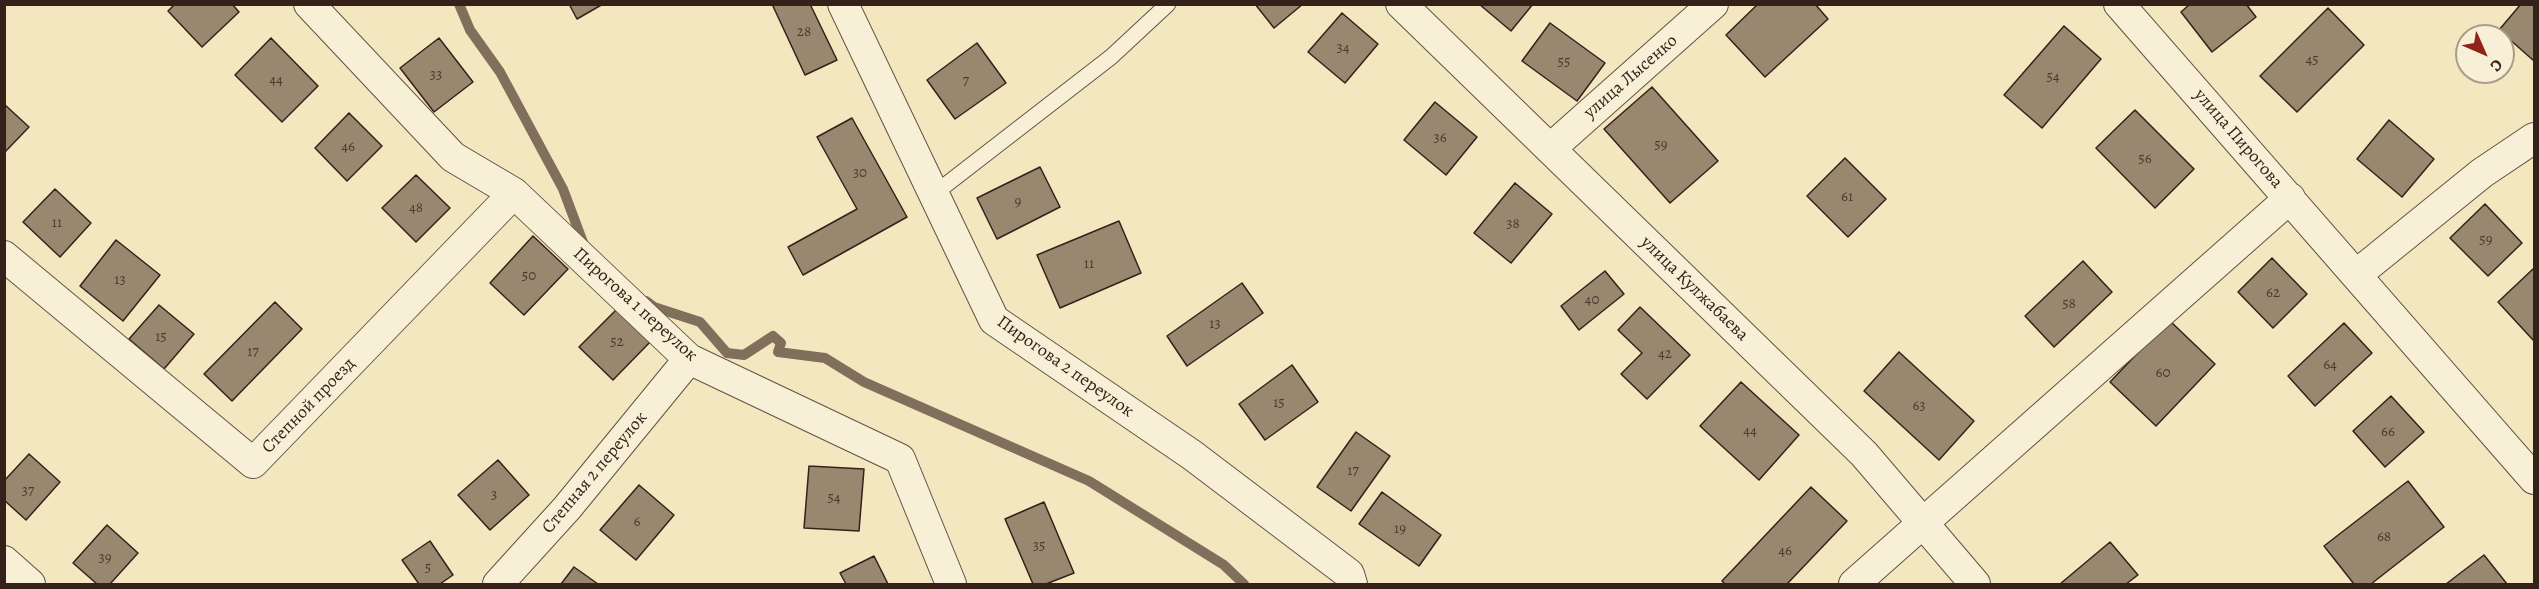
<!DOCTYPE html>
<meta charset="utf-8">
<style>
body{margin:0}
#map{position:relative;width:2539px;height:589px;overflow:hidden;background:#f3e7c0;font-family:Alegreya,serif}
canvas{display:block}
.frame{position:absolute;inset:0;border:6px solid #352119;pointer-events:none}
.north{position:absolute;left:2455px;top:24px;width:60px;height:60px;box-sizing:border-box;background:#f7efd6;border:2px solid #a99d8a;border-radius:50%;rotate:135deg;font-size:16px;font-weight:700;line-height:24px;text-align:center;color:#352119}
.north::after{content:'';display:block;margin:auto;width:21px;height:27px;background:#8f2418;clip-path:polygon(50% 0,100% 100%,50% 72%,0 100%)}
</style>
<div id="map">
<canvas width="2539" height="589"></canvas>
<div class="frame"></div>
<div class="north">С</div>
</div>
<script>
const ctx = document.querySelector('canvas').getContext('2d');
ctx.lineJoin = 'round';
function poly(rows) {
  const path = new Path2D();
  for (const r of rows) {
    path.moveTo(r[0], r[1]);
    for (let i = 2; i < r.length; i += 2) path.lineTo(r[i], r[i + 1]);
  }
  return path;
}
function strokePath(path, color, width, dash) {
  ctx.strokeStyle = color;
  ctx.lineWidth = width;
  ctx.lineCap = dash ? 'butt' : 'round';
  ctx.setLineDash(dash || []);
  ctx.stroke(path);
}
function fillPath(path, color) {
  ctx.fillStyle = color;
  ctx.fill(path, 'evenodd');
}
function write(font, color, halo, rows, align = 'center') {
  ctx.font = font + ' Alegreya,serif';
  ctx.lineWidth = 4.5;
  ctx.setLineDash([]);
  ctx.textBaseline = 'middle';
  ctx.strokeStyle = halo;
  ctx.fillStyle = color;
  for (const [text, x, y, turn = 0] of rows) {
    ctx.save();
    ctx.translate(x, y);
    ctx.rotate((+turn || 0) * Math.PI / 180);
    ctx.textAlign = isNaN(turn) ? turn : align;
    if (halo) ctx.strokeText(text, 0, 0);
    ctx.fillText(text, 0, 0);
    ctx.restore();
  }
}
strokePath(poly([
 [459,4,470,30,500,72,563,189,584,245],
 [646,301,654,307,700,322,727,353,744,355,773,336,781,343,778,352,825,358,864,382,1089,481,1224,565,1244,584]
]), '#80705b', 10);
const building = poly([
 [175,4,232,4,239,12,202,47,168,11,175,4],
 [569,4,603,4,577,19,569,4],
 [772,4,810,4,837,60,805,75,772,4],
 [1255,4,1303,4,1274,28,1255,4],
 [1479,4,1533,4,1511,31,1479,4],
 [1758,4,1815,4,1828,19,1765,77,1726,35,1758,4],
 [2190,4,2246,4,2256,17,2212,52,2181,12,2190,4],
 [2521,4,2534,4,2534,61,2499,30,2521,4],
 [2328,8,2364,45,2297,112,2260,76,2328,8],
 [1342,13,1378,44,1345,83,1308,52,1342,13],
 [1550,23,1605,63,1577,101,1522,61,1550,23],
 [2064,26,2101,59,2042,128,2004,95,2064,26],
 [271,38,318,86,282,122,235,75,271,38],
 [439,38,473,82,434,112,400,68,439,38],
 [977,43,1006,83,955,119,927,80,977,43],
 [1652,87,1718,161,1670,203,1604,129,1652,87],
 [1435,102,1477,137,1446,175,1404,140,1435,102],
 [4,104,29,127,4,153,4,104],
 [2135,110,2194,169,2155,208,2096,148,2135,110],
 [349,113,382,146,347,181,315,148,349,113],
 [852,118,907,217,803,275,788,247,857,209,817,137,852,118],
 [2389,120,2434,159,2402,197,2357,159,2389,120],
 [1845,158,1886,199,1848,237,1807,196,1845,158],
 [1040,167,1060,207,997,239,977,198,1040,167],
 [416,175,450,208,416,242,382,208,416,175],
 [1515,183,1552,214,1511,263,1474,233,1515,183],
 [55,189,91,223,60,257,23,222,55,189],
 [2485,204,2522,243,2488,276,2450,238,2485,204],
 [1119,221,1141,273,1060,308,1037,255,1119,221],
 [533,236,568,269,524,315,490,283,533,236],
 [116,240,160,275,123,321,80,286,116,240],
 [2272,258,2307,294,2273,328,2238,292,2272,258],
 [2083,261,2112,292,2054,347,2025,316,2083,261],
 [2533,269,2534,271,2534,341,2498,302,2533,269],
 [1605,271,1624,294,1579,330,1561,306,1605,271],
 [1242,283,1263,313,1187,366,1167,336,1242,283],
 [275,302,302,329,232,401,204,374,275,302],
 [159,305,194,334,164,369,129,339,159,305],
 [621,305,654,338,613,380,579,347,621,305],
 [1640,307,1690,355,1647,399,1621,374,1642,353,1618,330,1640,307],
 [2169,320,2215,364,2156,426,2110,382,2169,320],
 [2344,323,2372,353,2315,406,2288,376,2344,323],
 [1899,352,1974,421,1939,460,1864,391,1899,352],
 [1292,365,1318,402,1265,440,1239,404,1292,365],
 [1741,382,1799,435,1759,480,1700,426,1741,382],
 [2391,396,2424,432,2385,467,2353,431,2391,396],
 [1356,432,1390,456,1351,511,1317,487,1356,432],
 [29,454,60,482,26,520,4,500,4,481,29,454],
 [498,460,529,495,490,530,458,495,498,460],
 [809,466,864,469,859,531,804,528,809,466],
 [2408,481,2444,527,2371,584,2354,584,2324,546,2408,481],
 [639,485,674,515,636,560,600,530,639,485],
 [1811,487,1847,521,1787,584,1725,584,1722,581,1811,487],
 [1382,492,1441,535,1419,566,1359,524,1382,492],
 [1044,502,1074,573,1046,584,1033,584,1005,519,1044,502],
 [107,525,138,553,110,584,97,584,73,563,107,525],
 [430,541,453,575,440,584,419,584,402,560,430,541],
 [2110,542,2138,575,2126,584,2060,584,2110,542],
 [2484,555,2507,584,2446,584,2484,555],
 [874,556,888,584,846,584,840,573,874,556],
 [574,567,598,584,561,584,574,567]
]);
fillPath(building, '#988870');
strokePath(building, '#352119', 1.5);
const service = poly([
 [934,194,1111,57,1168,4]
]);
const minor = poly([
 [309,4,453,157,514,193,689,359,900,459,951,584],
 [843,4,994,320,1192,455,1349,574,1352,584],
 [1401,4,1864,454,1975,584],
 [2119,4,2534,479],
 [1550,149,1713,4],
 [4,256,253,463,514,193],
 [2356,275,2482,173,2534,138],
 [4,561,30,584],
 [498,584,567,508,689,359],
 [1854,584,2290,198]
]);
strokePath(service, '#645243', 17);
strokePath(minor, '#645243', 32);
strokePath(service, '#f7efd6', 15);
strokePath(minor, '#f7efd6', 30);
write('15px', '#4e3b2f', null, [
 ["28",804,32],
 ["34",1343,48],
 ["45",2312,60],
 ["55",1564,62],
 ["33",436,75],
 ["54",2053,77],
 ["44",276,80],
 ["7",966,81],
 ["36",1440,138],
 ["59",1661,145],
 ["46",348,147],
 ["56",2145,159],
 ["30",860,173],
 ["61",1847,197],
 ["9",1018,202],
 ["48",416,208],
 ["11",57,223],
 ["38",1513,224],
 ["59",2486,240],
 ["11",1089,264],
 ["50",529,276],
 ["13",120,280],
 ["62",2273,293],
 ["40",1592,300],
 ["58",2069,304],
 ["13",1215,324],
 ["15",161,337],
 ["52",617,342],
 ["17",253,352],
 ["42",1665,354],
 ["64",2330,365],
 ["60",2163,373],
 ["15",1279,403],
 ["63",1919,406],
 ["44",1750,431],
 ["66",2388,432],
 ["17",1353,471],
 ["37",28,491],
 ["3",494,495],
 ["54",834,498],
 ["6",637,522],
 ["19",1400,529],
 ["68",2384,537],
 ["35",1039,546],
 ["46",1785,551],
 ["39",105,558],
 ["5",428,568]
]);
write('18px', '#352119', '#f7efd6', [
 ["улица Лысенко",1631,77,-41],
 ["улица Пирогова",2238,139,49],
 ["улица Кулжабаева",1694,289,44],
 ["Пирогова 1 переулок",635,305,42],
 ["Пирогова 2 переулок",1065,367,35],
 ["Степной проезд",309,406,-46],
 ["Степная 2 переулок",595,473,-50]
]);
</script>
